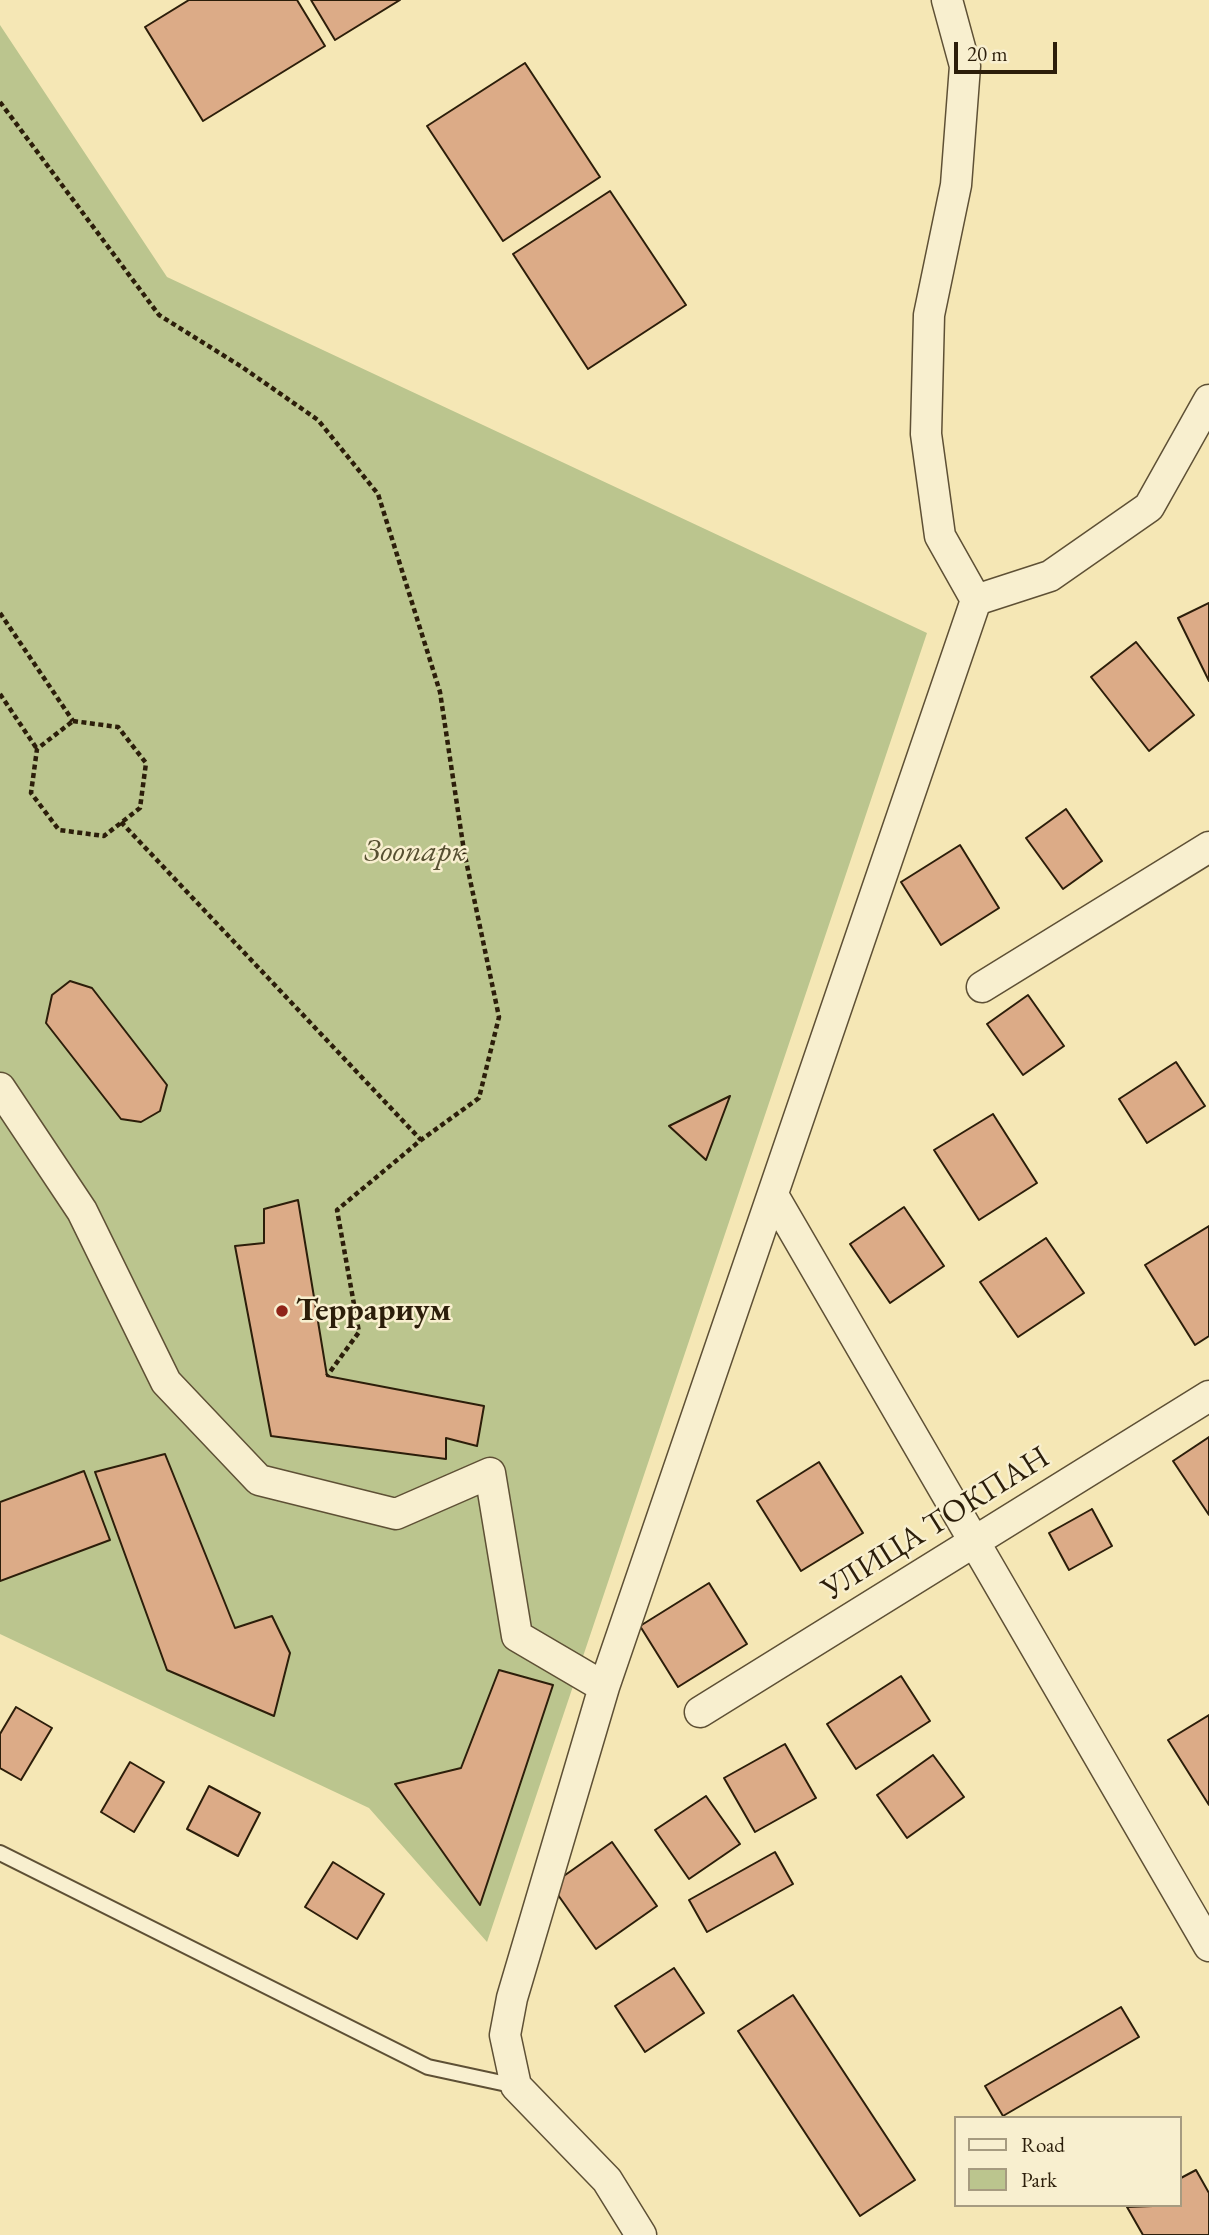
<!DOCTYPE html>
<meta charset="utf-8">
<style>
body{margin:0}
#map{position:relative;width:1209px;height:2235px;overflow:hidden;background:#f5e7b5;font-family:"EB Garamond",serif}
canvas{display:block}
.legend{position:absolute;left:954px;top:2116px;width:228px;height:91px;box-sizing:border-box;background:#f8efcf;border:2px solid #a69b80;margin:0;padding:9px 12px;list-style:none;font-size:21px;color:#2c1e0a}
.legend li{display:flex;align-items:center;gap:14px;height:35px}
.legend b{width:35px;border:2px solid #a69b80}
.scale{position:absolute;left:954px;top:42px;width:103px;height:32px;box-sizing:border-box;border:4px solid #2c1e0a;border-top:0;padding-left:9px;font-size:21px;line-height:24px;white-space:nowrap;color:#2c1e0a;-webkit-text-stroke:5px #f8efcf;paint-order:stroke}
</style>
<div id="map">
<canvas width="1209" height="2235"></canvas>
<ul class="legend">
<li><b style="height:9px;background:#f8efcf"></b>Road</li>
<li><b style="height:19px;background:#bbc58e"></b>Park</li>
</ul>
<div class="scale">20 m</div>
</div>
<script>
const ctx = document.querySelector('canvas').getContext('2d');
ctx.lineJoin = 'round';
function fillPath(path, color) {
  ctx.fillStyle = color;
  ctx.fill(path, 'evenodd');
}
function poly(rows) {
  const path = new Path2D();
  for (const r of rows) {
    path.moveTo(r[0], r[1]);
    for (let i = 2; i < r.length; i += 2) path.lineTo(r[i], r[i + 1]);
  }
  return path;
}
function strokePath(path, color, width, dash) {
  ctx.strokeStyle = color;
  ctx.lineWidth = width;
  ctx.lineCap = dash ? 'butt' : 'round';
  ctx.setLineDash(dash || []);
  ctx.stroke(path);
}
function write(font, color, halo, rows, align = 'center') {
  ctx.font = font + ' "EB Garamond",serif';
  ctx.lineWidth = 5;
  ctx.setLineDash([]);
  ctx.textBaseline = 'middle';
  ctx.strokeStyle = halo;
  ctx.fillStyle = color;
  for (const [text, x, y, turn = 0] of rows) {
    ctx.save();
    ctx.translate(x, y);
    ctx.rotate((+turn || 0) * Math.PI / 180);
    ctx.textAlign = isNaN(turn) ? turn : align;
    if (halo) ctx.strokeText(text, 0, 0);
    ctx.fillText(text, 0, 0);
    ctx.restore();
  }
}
fillPath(poly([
 [0,25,167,277,927,633,487,1942,369,1808,0,1634]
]), '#bbc58e');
const building = poly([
 [189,0,297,0,325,46,203,121,145,27,189,0],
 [311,0,400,0,335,40,311,0],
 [525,63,600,177,503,241,427,126,525,63],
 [610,191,686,305,588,369,513,254,610,191],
 [1209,603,1209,681,1178,618,1209,603],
 [1136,642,1194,715,1149,751,1091,677,1136,642],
 [1066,809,1102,861,1063,889,1026,838,1066,809],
 [960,845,999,908,941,945,901,882,960,845],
 [70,981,92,988,167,1085,160,1111,141,1122,121,1119,46,1023,52,995,70,981],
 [1028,995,1064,1046,1023,1075,987,1024,1028,995],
 [1176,1062,1205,1106,1147,1143,1119,1099,1176,1062],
 [730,1096,706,1160,669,1126,730,1096],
 [993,1114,1037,1183,979,1220,934,1150,993,1114],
 [298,1200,327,1376,484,1406,477,1446,446,1438,446,1459,271,1436,235,1246,264,1243,264,1209,298,1200],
 [904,1207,944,1266,890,1303,850,1244,904,1207],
 [1209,1226,1209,1336,1195,1345,1145,1265,1209,1226],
 [1046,1238,1084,1293,1018,1337,980,1282,1046,1238],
 [1209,1437,1209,1515,1173,1461,1209,1437],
 [165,1454,235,1628,272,1616,290,1653,274,1716,167,1670,95,1472,165,1454],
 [819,1462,863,1533,801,1571,757,1501,819,1462],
 [84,1471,110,1540,0,1581,0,1502,84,1471],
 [1092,1509,1112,1546,1069,1570,1049,1533,1092,1509],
 [709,1583,747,1644,678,1687,640,1626,709,1583],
 [499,1670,553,1685,480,1905,395,1784,461,1768,499,1670],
 [901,1676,930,1721,856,1769,827,1724,901,1676],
 [16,1707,52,1728,21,1780,0,1768,0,1734,16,1707],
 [1209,1715,1209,1805,1168,1740,1209,1715],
 [785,1744,816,1798,755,1832,724,1778,785,1744],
 [933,1755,964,1797,907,1838,877,1795,933,1755],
 [130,1762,164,1782,134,1832,101,1812,130,1762],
 [209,1786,260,1813,238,1856,187,1829,209,1786],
 [706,1796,740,1844,689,1879,655,1830,706,1796],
 [612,1842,657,1906,596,1949,551,1885,612,1842],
 [775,1852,793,1884,707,1932,689,1900,775,1852],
 [333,1862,384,1894,357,1939,305,1907,333,1862],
 [674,1968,704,2013,645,2052,615,2006,674,1968],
 [793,1995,915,2180,860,2216,738,2031,793,1995],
 [1121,2007,1139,2037,1003,2116,985,2086,1121,2007],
 [1196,2170,1209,2193,1209,2235,1143,2235,1127,2207,1179,2205,1179,2179,1196,2170]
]);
fillPath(building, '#dcab87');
strokePath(building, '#2c1e0a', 2);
const service = poly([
 [0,1853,428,2067,516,2086]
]);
const minor = poly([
 [976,600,1050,576,1149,507,1209,400],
 [982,987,1209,847],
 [0,1088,82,1211,166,1382,259,1480,396,1514,490,1473,517,1636,604,1687],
 [773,1195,1209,1946],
 [700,1712,1209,1396],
 [641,2235,607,2180,516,2086,505,2035,512,1998,604,1687,976,600,940,536,926,434,929,315,956,185,965,66,947,0]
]);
strokePath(service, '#5e5035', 18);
strokePath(minor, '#5e5035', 33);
strokePath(poly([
 [0,102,159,315,242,367,318,420,378,494,440,692,464,851,499,1017,479,1098,421,1140],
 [0,613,73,721],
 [0,694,37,749],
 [73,721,118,727,146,763,140,808,104,836,59,830,31,793,37,749,73,721],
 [121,822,421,1140,337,1210,359,1332,327,1376]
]), '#2c1e0a', 4.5, [5, 3.5]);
strokePath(service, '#f8efcf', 14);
strokePath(minor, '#f8efcf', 30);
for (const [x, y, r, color] of [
 [282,1311,7,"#8f2418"]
]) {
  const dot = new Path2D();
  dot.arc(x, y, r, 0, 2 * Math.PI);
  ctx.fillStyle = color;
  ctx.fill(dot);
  strokePath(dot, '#f8efcf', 2.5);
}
write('italic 32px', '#575032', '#f8efcf', [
 ["Зоопарк",415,852]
]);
write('bold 32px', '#2c1e0a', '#f8efcf', [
 ["Террариум",296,1311]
], 'left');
write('32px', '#2c1e0a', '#f8efcf', [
 ["УЛИЦА ТОКПАН",936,1524,-32]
]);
</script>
